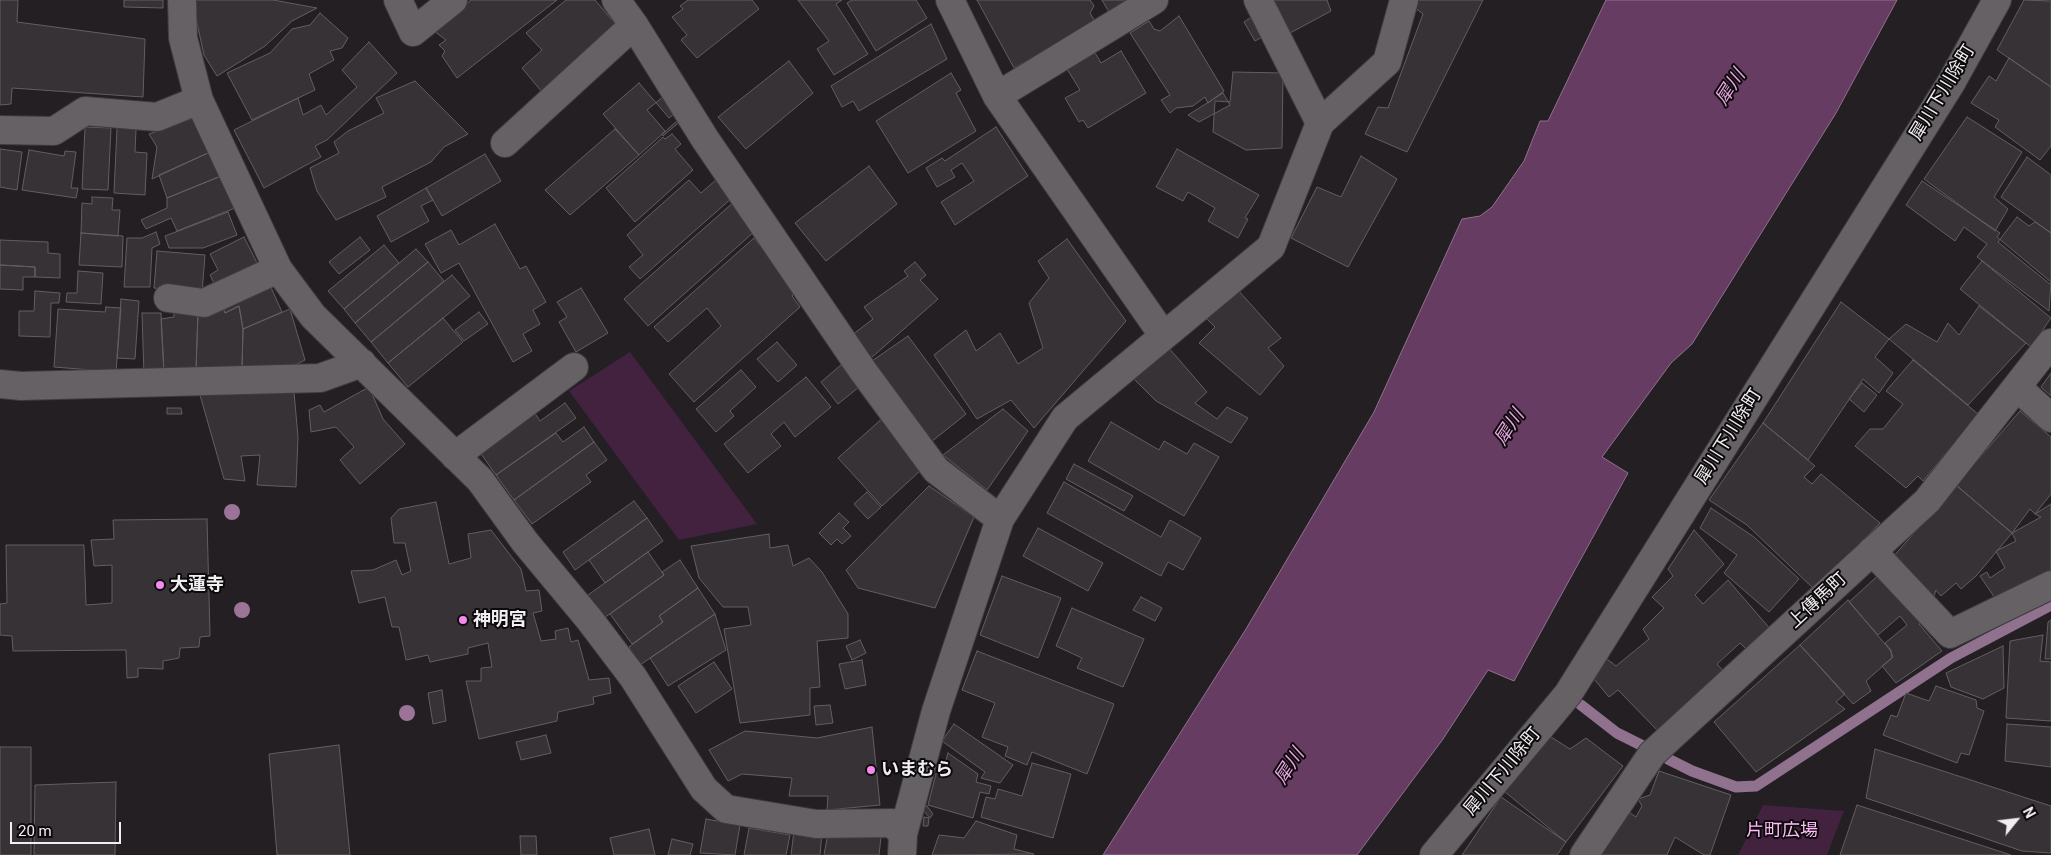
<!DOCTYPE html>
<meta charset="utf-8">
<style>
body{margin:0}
#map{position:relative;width:2051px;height:855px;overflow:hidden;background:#231f23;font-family:Roboto,sans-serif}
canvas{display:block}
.north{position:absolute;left:1991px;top:795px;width:50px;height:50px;-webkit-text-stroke:4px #0c0a0b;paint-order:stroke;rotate:61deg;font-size:14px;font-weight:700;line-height:20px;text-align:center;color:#f1eef1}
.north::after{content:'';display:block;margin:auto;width:18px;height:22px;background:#f1eef1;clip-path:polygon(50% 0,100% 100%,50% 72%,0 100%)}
.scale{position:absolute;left:10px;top:822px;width:111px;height:22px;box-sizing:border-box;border:2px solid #f1eef1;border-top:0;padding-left:6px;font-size:15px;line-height:18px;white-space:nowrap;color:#f1eef1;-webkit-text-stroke:4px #0c0a0b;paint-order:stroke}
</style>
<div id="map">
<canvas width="2051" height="855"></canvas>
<div class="north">N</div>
<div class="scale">20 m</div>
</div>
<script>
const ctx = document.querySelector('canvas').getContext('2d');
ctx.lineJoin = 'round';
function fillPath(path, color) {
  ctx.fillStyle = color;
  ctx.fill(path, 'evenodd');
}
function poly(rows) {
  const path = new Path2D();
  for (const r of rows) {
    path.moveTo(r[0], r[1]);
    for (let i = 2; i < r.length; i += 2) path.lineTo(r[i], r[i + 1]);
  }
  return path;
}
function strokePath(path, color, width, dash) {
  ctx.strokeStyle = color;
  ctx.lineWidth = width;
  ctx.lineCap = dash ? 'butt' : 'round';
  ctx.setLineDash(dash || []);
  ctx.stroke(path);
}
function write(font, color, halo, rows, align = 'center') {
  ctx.font = font + ' Roboto,"Noto Sans JP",sans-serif';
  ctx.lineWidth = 4;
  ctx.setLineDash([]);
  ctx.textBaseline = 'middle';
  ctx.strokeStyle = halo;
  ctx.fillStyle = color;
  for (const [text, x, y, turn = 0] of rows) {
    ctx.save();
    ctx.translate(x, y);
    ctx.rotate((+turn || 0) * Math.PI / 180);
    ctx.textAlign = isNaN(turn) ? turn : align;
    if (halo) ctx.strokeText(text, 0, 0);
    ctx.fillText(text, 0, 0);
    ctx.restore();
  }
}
fillPath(poly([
 [630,352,757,524,679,540,569,391],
 [1763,805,1844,811,1827,855,1738,855]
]), '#42223f');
const water = poly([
 [1606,0,1897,0,1836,113,1692,344,1671,363,1602,457,1628,473,1514,681,1488,670,1443,739,1357,855,1103,855,1246,629,1374,412,1462,219,1480,216,1492,207,1524,161,1540,121,1548,121,1606,0]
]);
fillPath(water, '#673c63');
strokePath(water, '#90718e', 1);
strokePath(poly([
 [1581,705,1617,733,1645,747],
 [1668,759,1692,771,1736,787,1756,786,1951,658,2051,605]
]), '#90718e', 11);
const building = poly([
 [0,0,18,0,17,22,145,39,143,97,12,88,11,104,0,105,0,0],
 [124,0,163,0,163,8,124,7,124,0],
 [192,0,273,0,317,8,292,21,265,46,217,76,204,55,192,0],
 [471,0,557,0,457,78,442,56,445,51,439,45,446,40,434,31,471,0],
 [566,0,595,0,618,27,542,92,522,68,542,50,526,33,566,0],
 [688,0,752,0,759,9,697,58,681,40,687,35,672,17,683,9,680,6,688,0],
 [798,0,842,0,836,4,868,54,834,75,817,49,829,41,798,0],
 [852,0,916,0,927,18,876,51,847,3,852,0],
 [977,0,1090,0,1094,6,1090,13,1096,23,1014,68,977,0],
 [1102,0,1128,0,1109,12,1102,0],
 [1272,0,1327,0,1331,11,1290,33,1272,0],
 [1417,0,1483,0,1407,152,1365,134,1378,107,1388,108,1423,14,1414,7,1417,0],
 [2024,0,2051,1,2051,87,1997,50,2024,0],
 [320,13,348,38,342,48,330,51,334,60,309,74,315,90,252,120,227,73,270,53,292,29,310,25,320,13],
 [1179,16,1224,91,1208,103,1205,97,1193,106,1176,108,1170,113,1161,100,1170,95,1130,33,1149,21,1154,29,1160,31,1179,16],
 [1253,16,1264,36,1255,41,1244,22,1253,16],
 [931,24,947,59,859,111,853,101,842,107,831,86,931,24],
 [369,42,397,73,327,140,315,146,321,157,264,188,234,130,298,98,303,115,321,105,326,115,357,87,342,70,369,42],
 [1121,51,1146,93,1088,128,1083,120,1079,122,1065,98,1080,90,1067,69,1095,53,1101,63,1121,51],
 [2009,58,2051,87,2051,146,2040,160,1995,127,1999,120,1971,103,1989,76,1996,81,2009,58],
 [789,61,813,93,746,149,718,117,789,61],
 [1233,72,1283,73,1282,148,1246,150,1213,132,1215,101,1230,102,1233,72],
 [951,73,961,90,956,93,976,131,908,173,876,121,951,73],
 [415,81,468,134,444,147,431,162,382,187,386,197,336,220,317,191,310,168,339,153,334,142,348,131,384,113,376,98,415,81],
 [639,83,669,118,674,114,678,120,639,155,603,114,639,83],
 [1223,93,1230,105,1199,122,1188,115,1223,93],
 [664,96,683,119,663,136,662,134,665,131,647,110,664,96],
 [196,117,210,152,152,179,157,147,149,134,196,117],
 [1967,117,2022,152,1994,197,2008,209,1995,231,1924,179,1967,117],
 [85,127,111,128,108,190,82,189,85,127],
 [996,127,1028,176,955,225,941,202,974,181,962,163,951,170,955,177,937,187,926,168,942,158,945,161,996,127],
 [117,128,136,129,135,152,147,153,145,195,114,193,117,128],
 [615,129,639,155,570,215,545,190,615,129],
 [672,134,681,144,675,149,693,170,635,222,606,188,663,137,665,139,672,134],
 [0,149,22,152,17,190,0,187,0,149],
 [1177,149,1259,195,1245,218,1248,219,1238,238,1208,221,1215,208,1188,192,1183,201,1156,187,1177,149],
 [29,150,64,156,65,151,76,152,71,188,78,188,76,198,22,190,29,150],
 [210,152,221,176,167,198,159,175,210,152],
 [485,154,501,181,442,216,426,188,485,154],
 [1361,156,1397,179,1348,267,1291,238,1317,187,1341,197,1361,156],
 [2027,157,2051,175,2051,233,2001,197,2027,157],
 [869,166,897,204,826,261,795,223,869,166],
 [221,176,235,208,177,231,171,218,146,229,141,220,167,208,167,198,221,176],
 [717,179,733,197,640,279,629,267,643,255,627,235,689,180,701,193,717,179],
 [1922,181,2000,233,1997,237,2051,282,2049,311,1977,257,1987,244,1964,227,1955,241,1906,205,1922,181],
 [426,188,433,200,421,206,429,221,391,242,377,216,426,188],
 [92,197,113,198,112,210,120,210,118,236,81,233,82,203,92,204,92,197],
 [735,201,742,209,738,213,755,231,648,326,624,299,735,201],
 [228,212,237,235,203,248,169,248,165,236,228,212],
 [2017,217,2029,226,2035,222,2051,233,2051,285,1998,242,2017,217],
 [495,224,520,269,526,266,546,302,533,310,540,324,523,334,532,351,513,362,459,263,441,273,425,244,451,230,459,245,495,224],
 [156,232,160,244,152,248,150,287,124,287,127,238,142,238,156,232],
 [81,233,123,236,122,267,79,265,81,233],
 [244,237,260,269,218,291,210,275,218,270,210,254,244,237],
 [360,237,370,250,339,274,329,262,360,237],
 [754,238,796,291,792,296,800,307,694,402,669,374,721,326,707,308,668,342,654,327,754,238],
 [1067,239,1126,321,1034,428,1011,400,977,419,934,355,966,330,976,351,1000,333,1018,364,1043,348,1029,303,1049,278,1038,261,1067,239],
 [0,240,48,242,48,253,60,254,60,278,35,277,35,267,0,265,0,240],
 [384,245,399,263,344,309,328,291,384,245],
 [416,249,428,262,355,323,344,309,416,249],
 [157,251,205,255,202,293,154,288,157,251],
 [1982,261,2051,318,2031,347,1960,289,1982,261],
 [428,262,444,281,371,342,355,323,428,262],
 [915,262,926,275,920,280,938,299,871,358,852,335,873,319,864,307,908,276,904,271,915,262],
 [0,265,35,267,35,277,23,277,23,290,0,289,0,265],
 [78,271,103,273,101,304,66,302,67,293,77,293,78,271],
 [452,275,470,296,388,363,371,342,452,275],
 [269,283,282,312,243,329,239,306,225,313,221,303,269,283],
 [581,288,608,333,576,352,559,322,567,317,557,302,581,288],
 [1237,289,1281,338,1268,348,1284,366,1260,395,1199,343,1215,327,1205,317,1237,289],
 [35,291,60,293,59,303,51,303,50,337,19,336,19,311,34,311,35,291],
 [121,299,139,301,135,359,117,358,121,299],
 [1841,302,1889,339,1875,357,1893,373,1879,393,1863,379,1808,460,1763,423,1841,302],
 [221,303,225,313,239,306,243,329,242,368,196,371,198,312,221,303],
 [1979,306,2026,343,1968,405,1889,339,1906,324,1937,342,1948,323,1959,335,1979,306],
 [106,307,121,308,116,372,54,367,58,309,105,312,106,307],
 [174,309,198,312,196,371,164,373,161,319,174,317,174,309],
 [290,309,305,360,291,367,242,368,243,329,290,309],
 [479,312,488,324,464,341,455,330,479,312],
 [142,313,161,313,164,373,144,376,142,313],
 [443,318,463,342,408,387,388,363,443,318],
 [908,336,966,414,931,442,872,361,908,336],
 [777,342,797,365,778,382,757,359,777,342],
 [1168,347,1207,392,1195,403,1217,419,1227,407,1248,418,1231,443,1156,401,1134,379,1168,347],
 [1913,360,1978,414,1923,481,1918,476,1906,488,1855,446,1870,429,1883,429,1903,404,1886,391,1913,360],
 [841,365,859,387,838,404,821,382,841,365],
 [741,370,756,387,730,411,734,416,716,432,696,409,741,370],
 [2051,373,2051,396,2041,387,2051,373],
 [806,377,831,407,795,437,784,422,771,434,781,446,748,473,724,444,806,377],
 [1862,383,1877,395,1864,412,1849,399,1862,383],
 [281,387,282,393,294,392,298,437,296,487,257,485,260,455,241,456,245,481,224,479,200,395,281,387],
 [369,387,383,419,405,444,360,484,340,460,354,447,336,427,311,432,309,410,320,405,324,412,369,387],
 [565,403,576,418,496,475,479,451,534,412,540,421,565,403],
 [167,408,181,408,182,414,167,414,167,408],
 [1003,409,1028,431,987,490,943,455,1003,409],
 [2020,411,2051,437,2051,494,2035,514,2030,509,2012,533,1956,485,2020,411],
 [885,416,922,469,882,506,838,458,885,416],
 [1111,422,1159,450,1164,441,1187,454,1194,443,1219,457,1184,516,1088,461,1111,422],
 [1763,423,1815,466,1804,477,1812,484,1821,474,1880,523,1815,590,1747,525,1709,500,1763,423],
 [584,427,594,442,514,500,496,475,556,433,563,442,584,427],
 [594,442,607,460,586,475,591,482,532,524,514,500,594,442],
 [1074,464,1133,496,1124,511,1066,479,1074,464],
 [1064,482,1161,537,1170,520,1201,538,1183,570,1168,562,1161,576,1047,513,1064,482],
 [1956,485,2012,533,1976,576,1961,589,1956,583,1941,596,1936,590,1932,602,1893,557,1956,485],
 [929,486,974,517,935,608,858,588,846,570,929,486],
 [867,492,881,507,868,519,854,504,867,492],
 [634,501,647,518,575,570,563,552,634,501],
 [436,502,449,564,471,558,468,534,491,530,521,569,526,591,539,590,542,611,533,613,541,641,556,639,555,631,568,628,571,642,578,640,589,680,609,678,611,693,593,697,594,704,558,712,557,721,479,739,466,681,481,681,481,668,492,667,488,643,468,648,468,654,430,662,428,655,406,660,399,627,392,627,385,597,359,603,351,571,373,570,396,560,402,575,411,571,405,543,394,543,391,518,399,509,436,502],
 [2051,504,2051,572,1997,601,1980,576,1987,572,1990,578,2005,568,1996,551,2016,541,2012,533,2041,517,2035,514,2051,504],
 [1711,508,1754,537,1799,579,1769,612,1724,573,1737,555,1700,528,1711,508],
 [839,513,849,522,843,528,851,536,842,544,837,539,831,545,819,533,839,513],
 [647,518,663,541,605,583,589,560,647,518],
 [207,519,210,636,200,637,199,647,180,648,179,658,163,661,163,669,138,668,138,677,127,678,126,650,13,651,12,636,0,635,0,604,7,603,6,545,84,545,86,605,112,603,112,565,94,566,91,540,114,539,113,520,207,519],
 [1038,528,1103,563,1088,591,1023,556,1038,528],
 [1694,530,1724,564,1695,595,1703,604,1728,580,1772,631,1751,654,1740,643,1717,664,1725,673,1659,732,1618,690,1609,697,1594,679,1607,659,1616,666,1649,639,1643,629,1664,608,1652,597,1673,576,1668,569,1694,530],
 [769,534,770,548,788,545,793,566,809,558,822,572,848,614,848,638,817,641,820,687,810,688,810,715,740,723,724,629,751,625,748,607,723,607,699,578,691,546,769,534],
 [648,552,664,575,604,618,588,595,648,552],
 [680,560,698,588,659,616,663,622,632,644,610,614,664,575,662,572,680,560],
 [1883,571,1925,619,1919,624,1942,651,1896,683,1882,666,1892,658,1891,650,1885,643,1907,625,1900,616,1878,635,1849,602,1883,571],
 [1002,576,1061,598,1038,658,980,635,1002,576],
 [698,588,715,614,640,665,629,647,663,622,659,616,698,588],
 [1141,597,1162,608,1155,621,1133,610,1141,597],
 [1848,600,1890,650,1893,657,1866,681,1871,691,1853,704,1800,645,1848,600],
 [1072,608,1144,639,1123,687,1077,668,1082,658,1056,646,1072,608],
 [715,614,726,650,668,686,650,658,715,614],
 [2051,620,2051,659,2045,659,2048,622,2051,620],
 [2043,635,2040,661,2051,662,2051,721,2006,718,2010,641,2043,635],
 [860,640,866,653,852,660,846,646,860,640],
 [1800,645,1845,694,1836,702,1845,709,1756,772,1714,722,1800,645],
 [2003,646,2004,688,1983,699,1951,687,1946,673,2003,646],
 [977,651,1114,704,1087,774,1032,752,1027,765,1005,756,1008,747,982,737,995,703,962,690,977,651],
 [862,660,866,685,845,689,839,664,862,660],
 [714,662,732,689,696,713,678,686,714,662],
 [1936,686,1976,700,1977,708,1984,711,1969,755,1961,753,1957,763,1883,735,1891,715,1897,717,1906,693,1929,701,1936,686],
 [442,690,446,721,433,724,428,693,442,690],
 [830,705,833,723,816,725,814,706,830,705],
 [954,724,1013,765,1000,783,981,778,985,772,942,741,954,724],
 [2007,724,2051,727,2051,767,2005,761,2007,724],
 [872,727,880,805,827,810,828,796,789,796,792,778,742,774,728,781,709,750,745,731,817,738,872,727],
 [546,735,551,753,521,760,516,742,546,735],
 [1551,737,1570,749,1586,738,1623,766,1566,842,1499,787,1551,737],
 [339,745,350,855,277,855,269,754,339,745],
 [0,747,31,747,31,855,0,855,0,747],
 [1875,749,2051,806,2051,853,2022,851,1866,798,1875,749],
 [948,753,978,774,976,782,991,786,989,794,980,792,973,818,928,805,938,766,944,767,948,753],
 [1032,763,1071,774,1053,838,981,817,986,797,995,799,998,789,1022,796,1032,763],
 [1659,771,1731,795,1710,855,1704,855,1675,837,1667,855,1597,855,1627,811,1636,817,1642,806,1638,799,1650,795,1659,771],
 [116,782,115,855,34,855,35,785,116,782],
 [1501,797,1566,842,1557,855,1462,855,1501,797],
 [1857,805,2011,855,1840,855,1857,805],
 [927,806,933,814,930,818,922,809,927,806],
 [924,817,929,818,928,826,923,826,924,817],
 [706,819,740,825,735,855,700,853,706,819],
 [976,821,1017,835,1014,849,1034,854,932,855,939,835,964,838,976,821],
 [749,828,790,835,786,855,744,855,749,828],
 [649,829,655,855,614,855,610,838,649,829],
 [794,831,822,833,820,855,791,855,794,831],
 [828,833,881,837,879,855,824,855,828,833],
 [520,836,536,836,537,855,521,855,520,836],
 [672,839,693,844,690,855,668,855,672,839]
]);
fillPath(building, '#373236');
strokePath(building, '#645e63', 1);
const minor = poly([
 [182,0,183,38,199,100,278,269,313,316,480,480,525,542,589,619,633,677,704,789,726,809,816,824,892,823,903,834],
 [398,0,413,32,453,0],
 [616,0,634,25,705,139,863,371,936,470,1000,519],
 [950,0,997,96,1163,335],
 [1258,0,1320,123],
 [997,96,1154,0],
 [0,130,54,131,85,111,157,117,199,100],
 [505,143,634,25],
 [168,298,204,303,278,269],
 [0,384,21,386,320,378,362,363],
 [2017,387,2051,418],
 [455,456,574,367],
 [1872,551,1950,634,2051,585],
 [902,855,903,834,936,711,1000,519,1065,418,1271,247,1320,123,1387,62,1404,0],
 [1434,855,1568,694,1951,83,1997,0],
 [1584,855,1652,754,1927,501,2051,343]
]);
strokePath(minor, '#3f3b3e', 30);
strokePath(minor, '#666165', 28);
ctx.fillStyle = '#9c7498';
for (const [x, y] of [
 [232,512],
 [242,610],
 [407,713]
]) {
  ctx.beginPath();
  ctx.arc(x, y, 8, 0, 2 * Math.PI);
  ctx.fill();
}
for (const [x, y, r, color] of [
 [160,585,5,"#f689ed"],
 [463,620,5,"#f689ed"],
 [871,770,5,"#f689ed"]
]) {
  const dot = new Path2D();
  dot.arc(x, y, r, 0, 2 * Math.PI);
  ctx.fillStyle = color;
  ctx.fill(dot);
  strokePath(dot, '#0c0a0b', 2);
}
write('18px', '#f1eef1', '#0c0a0b', [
 ["犀川下川除町",1943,93,-59],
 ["犀川下川除町",1729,437,-58],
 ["上傳馬町",1818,601,-43],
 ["犀川下川除町",1503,772,-50]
]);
write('bold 18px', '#f1eef1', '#0c0a0b', [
 ["大蓮寺",170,585],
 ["神明宮",473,620],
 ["いまむら",881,770]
], 'left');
write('18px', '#ffbaf8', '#0c0a0b', [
 ["片町広場",1782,831]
]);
write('italic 19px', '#e8a4e1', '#0c0a0b', [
 ["犀川",1731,88,-57],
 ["犀川",1510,428,-57],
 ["犀川",1290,767,-57]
]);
</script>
